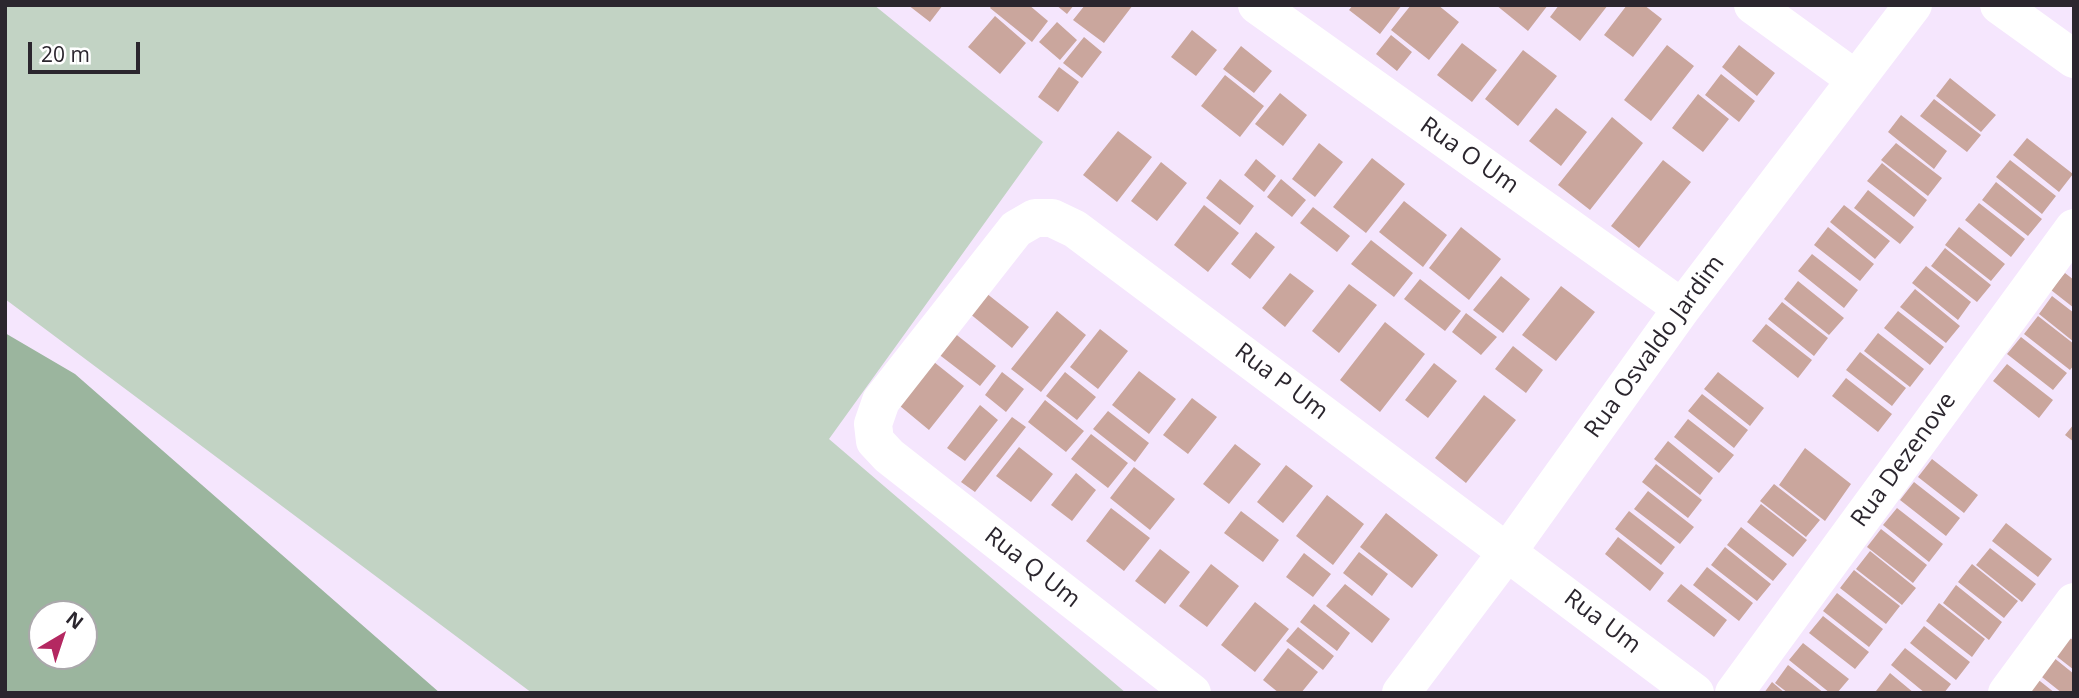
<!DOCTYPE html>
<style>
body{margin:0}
#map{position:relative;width:2079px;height:698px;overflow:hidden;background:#f5e6fd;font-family:"Open Sans",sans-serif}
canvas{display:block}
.frame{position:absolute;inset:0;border:7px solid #2b262e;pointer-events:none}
.north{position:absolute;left:28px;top:600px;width:70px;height:70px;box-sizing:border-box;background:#fff;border:2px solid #aaa8ab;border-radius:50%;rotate:39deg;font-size:19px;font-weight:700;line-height:28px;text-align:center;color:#2b262e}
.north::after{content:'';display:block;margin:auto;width:24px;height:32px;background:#b42861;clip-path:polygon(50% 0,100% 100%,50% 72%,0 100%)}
.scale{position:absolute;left:28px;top:42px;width:112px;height:32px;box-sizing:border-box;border:4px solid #2b262e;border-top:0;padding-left:9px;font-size:21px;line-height:24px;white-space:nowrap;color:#2b262e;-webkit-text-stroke:5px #fff;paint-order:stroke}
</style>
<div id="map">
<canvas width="2079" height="698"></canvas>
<div class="frame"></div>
<div class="north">N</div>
<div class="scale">20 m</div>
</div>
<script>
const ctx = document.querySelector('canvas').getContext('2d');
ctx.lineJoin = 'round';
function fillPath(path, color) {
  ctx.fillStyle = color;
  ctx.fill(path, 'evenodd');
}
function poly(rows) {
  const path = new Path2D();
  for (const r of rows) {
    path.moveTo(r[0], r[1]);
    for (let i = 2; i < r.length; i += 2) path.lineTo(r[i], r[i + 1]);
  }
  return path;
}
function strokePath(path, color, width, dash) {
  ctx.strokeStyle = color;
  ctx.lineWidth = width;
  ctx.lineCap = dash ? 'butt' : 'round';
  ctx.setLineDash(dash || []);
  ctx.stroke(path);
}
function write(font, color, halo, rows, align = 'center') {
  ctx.font = font + ' "Open Sans",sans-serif';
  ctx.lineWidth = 5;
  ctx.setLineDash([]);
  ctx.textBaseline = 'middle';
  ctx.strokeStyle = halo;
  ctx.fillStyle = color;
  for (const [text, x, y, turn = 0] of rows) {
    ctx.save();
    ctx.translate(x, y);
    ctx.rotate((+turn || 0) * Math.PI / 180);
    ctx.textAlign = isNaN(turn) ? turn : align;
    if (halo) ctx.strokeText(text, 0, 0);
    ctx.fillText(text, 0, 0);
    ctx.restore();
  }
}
fillPath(poly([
 [5,5,874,5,1043,142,829,439,1126,693,532,693,5,299]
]), '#c2d3c4');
fillPath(poly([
 [5,333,75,374,440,693,5,693],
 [42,614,84,614,84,656,42,656]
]), '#9bb59e');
fillPath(poly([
 [908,5,943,5,930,22],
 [992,5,1029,5,1048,21,1032,42,990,8],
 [1056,5,1074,5,1067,14],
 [1085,5,1133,5,1104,43,1073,20],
 [1353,5,1402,5,1380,34,1349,10],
 [1411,5,1438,5,1459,22,1429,60,1391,30],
 [1496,5,1548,5,1528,31],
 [1559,5,1608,5,1580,41,1550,17],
 [1627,5,1644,5,1662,19,1633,57,1604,35],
 [995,16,1026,43,1000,74,968,47],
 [1057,22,1077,40,1060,60,1039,42],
 [1192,30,1217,50,1196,76,1171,57],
 [1391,35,1412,52,1397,71,1376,54],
 [1084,37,1102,52,1082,78,1063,63],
 [1462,43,1497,70,1472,102,1437,75],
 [1667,45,1694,66,1651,121,1624,100],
 [1739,45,1775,73,1757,96,1722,67],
 [1241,46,1272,71,1254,93,1223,69],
 [1523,50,1557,76,1518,126,1485,99],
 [1059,67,1079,82,1058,112,1038,97],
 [1721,74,1755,101,1739,122,1705,95],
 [1225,75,1264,106,1240,137,1201,106],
 [1950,78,1996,115,1981,132,1936,96],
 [1280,93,1307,115,1283,146,1255,124],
 [1698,94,1729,119,1703,152,1672,128],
 [1934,99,1981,135,1967,152,1920,116],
 [1556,108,1587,132,1561,166,1529,141],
 [1901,115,1947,151,1934,169,1888,132],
 [1612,117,1643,143,1590,210,1558,185],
 [1118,131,1152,157,1117,202,1083,175],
 [2027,138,2073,174,2059,192,2013,155],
 [1319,143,1343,162,1315,197,1292,179],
 [1896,143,1942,178,1928,196,1881,160],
 [1372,158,1405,184,1366,233,1333,207],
 [1256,159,1276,176,1264,192,1244,175],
 [1663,160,1691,182,1639,248,1611,226],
 [2010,160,2056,196,2042,214,1996,177],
 [1161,162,1187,183,1157,221,1131,201],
 [1882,163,1927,200,1914,217,1867,181],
 [1220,179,1254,206,1240,225,1206,198],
 [1281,179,1306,200,1292,217,1267,197],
 [1996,182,2042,219,2028,236,1982,200],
 [1868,190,1914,227,1900,244,1854,208],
 [1404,201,1447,235,1423,267,1379,232],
 [1979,203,2025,239,2011,257,1965,220],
 [1204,205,1239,233,1208,272,1174,245],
 [1844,205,1890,241,1875,259,1830,222],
 [1313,207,1350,236,1337,252,1300,223],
 [1461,227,1501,259,1469,300,1429,268],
 [1828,227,1874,264,1860,281,1814,245],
 [1959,227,2005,264,1991,281,1945,245],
 [1256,232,1275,247,1250,279,1231,264],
 [1371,240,1413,273,1394,297,1351,264],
 [1945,248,1991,285,1977,302,1931,266],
 [1812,254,1858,290,1844,308,1798,271],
 [1926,266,1971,302,1958,320,1912,283],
 [1290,273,1314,291,1285,327,1262,308],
 [2065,273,2074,280,2074,308,2051,290],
 [1501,276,1530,299,1503,333,1473,310],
 [1420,279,1461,311,1445,331,1404,299],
 [1798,281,1844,318,1829,335,1784,299],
 [1349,284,1377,305,1339,353,1312,331],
 [1561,286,1595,312,1556,361,1522,335],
 [1915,289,1960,326,1946,343,1900,307],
 [986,293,1029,327,1012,348,969,313],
 [2052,296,2074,313,2074,342,2039,314],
 [1782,302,1828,338,1814,356,1768,319],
 [1057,311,1086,335,1041,392,1011,369],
 [1898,311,1944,347,1930,365,1884,328],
 [1466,313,1497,337,1481,355,1452,332],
 [2038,316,2074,344,2074,365,2070,370,2024,334],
 [1385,322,1425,354,1380,412,1340,380],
 [1766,324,1812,360,1798,378,1752,341],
 [1100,329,1128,351,1098,389,1070,367],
 [953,332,996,366,980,386,937,353],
 [1878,333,1924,369,1910,387,1864,351],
 [2021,337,2067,373,2053,390,2007,354],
 [1513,346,1543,370,1526,393,1495,369],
 [1860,352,1906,388,1892,406,1846,370],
 [934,362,964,386,929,430,900,406],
 [1434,363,1457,381,1428,418,1405,400],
 [2007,364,2053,400,2039,418,1993,381],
 [1139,371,1176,399,1149,434,1112,405],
 [1002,372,1024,389,1006,412,985,395],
 [1065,372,1096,397,1077,420,1046,396],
 [1718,372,1764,408,1750,426,1704,389],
 [1846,378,1892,414,1878,432,1832,396],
 [1702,394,1748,430,1734,448,1688,411],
 [1484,395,1516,420,1466,483,1435,458],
 [1192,398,1217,417,1188,454,1163,435],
 [1045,400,1084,431,1066,452,1028,422],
 [980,405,998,420,965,461,947,448],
 [1108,411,1149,443,1135,462,1093,429],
 [1012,417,1026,427,975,492,961,482],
 [1688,419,1734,455,1719,473,1674,437],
 [2074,424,2074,442,2065,435],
 [1091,434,1128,463,1108,488,1071,459],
 [1668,441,1713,478,1700,495,1654,459],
 [1235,444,1261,464,1229,504,1203,484],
 [1019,447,1053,474,1031,502,996,476],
 [1805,448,1851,484,1825,521,1779,485],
 [1932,459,1978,495,1964,513,1918,477],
 [1656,464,1702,500,1688,518,1642,482],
 [1286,465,1313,486,1283,523,1257,502],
 [1134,467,1175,499,1150,530,1110,498],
 [1076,473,1096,490,1072,521,1051,505],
 [1914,482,1960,518,1946,536,1900,500],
 [1774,484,1820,520,1806,537,1760,501],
 [1648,491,1694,527,1680,544,1634,509],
 [1327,495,1364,524,1333,565,1296,536],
 [1761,504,1807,540,1793,557,1747,522],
 [1111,508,1150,538,1124,571,1086,541],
 [1897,508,1943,544,1929,562,1883,525],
 [1241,511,1279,540,1263,562,1224,533],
 [1629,511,1675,547,1661,565,1615,529],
 [1386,513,1438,555,1412,588,1360,547],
 [2006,523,2052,559,2038,577,1992,541],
 [1741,527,1787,564,1773,581,1727,545],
 [1881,529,1927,565,1913,583,1867,547],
 [1618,537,1664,573,1650,591,1605,554],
 [1725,547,1771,584,1757,601,1711,565],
 [1990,548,2036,584,2022,602,1976,565],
 [1160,549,1190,572,1165,604,1135,581],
 [1870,551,1916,588,1902,605,1856,569],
 [1359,552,1388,574,1372,596,1343,573],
 [1304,553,1331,574,1313,597,1286,577],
 [1211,564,1239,586,1207,627,1179,606],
 [1972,564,2018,601,2004,618,1958,582],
 [1707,567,1753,603,1739,621,1693,585],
 [1854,570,1900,606,1886,624,1840,588],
 [1345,584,1390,619,1372,643,1326,606],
 [1681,584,1727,620,1714,637,1667,601],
 [1956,585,2002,622,1989,640,1943,603],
 [1837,593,1883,629,1869,647,1823,611],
 [1255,602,1289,629,1255,672,1221,645],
 [1939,603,1985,639,1972,657,1926,621],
 [1314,604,1350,633,1337,651,1300,622],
 [1823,616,1869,652,1855,669,1809,633],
 [1924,626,1970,662,1956,680,1910,643],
 [1298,627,1334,656,1323,670,1286,641],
 [2065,634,2074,641,2074,670,2051,652],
 [1803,643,1849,679,1837,693,1830,693,1789,660],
 [1288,648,1318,672,1301,693,1279,693,1263,680],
 [1905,648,1951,684,1944,693,1925,693,1891,665],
 [2048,653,2074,674,2074,693,2062,693,2033,670],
 [1788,665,1824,693,1788,693,1775,683],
 [1890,673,1914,693,1878,693,1876,691],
 [2031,674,2055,693,2019,693],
 [1772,682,1785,693,1764,693]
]), '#caa69d');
strokePath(poly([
 [1257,5,1682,308],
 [1753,5,1855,79],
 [1999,5,2074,59],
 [1192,693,889,456,875,441,873,424,881,401,1016,229,1035,218,1052,218,1075,229,1695,693],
 [1401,693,1508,551,1682,308,1913,5],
 [1734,693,2074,228],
 [2007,693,2074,602]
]), '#fff', 38);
write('24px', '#2b262e', '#fff', [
 ["Rua O Um",1469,156,35],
 ["Rua Osvaldo Jardim",1655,347,-54],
 ["Rua P Um",1281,382,37],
 ["Rua Dezenove",1904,460,-54],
 ["Rua Q Um",1032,568,38],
 ["Rua Um",1602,622,37]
]);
</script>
